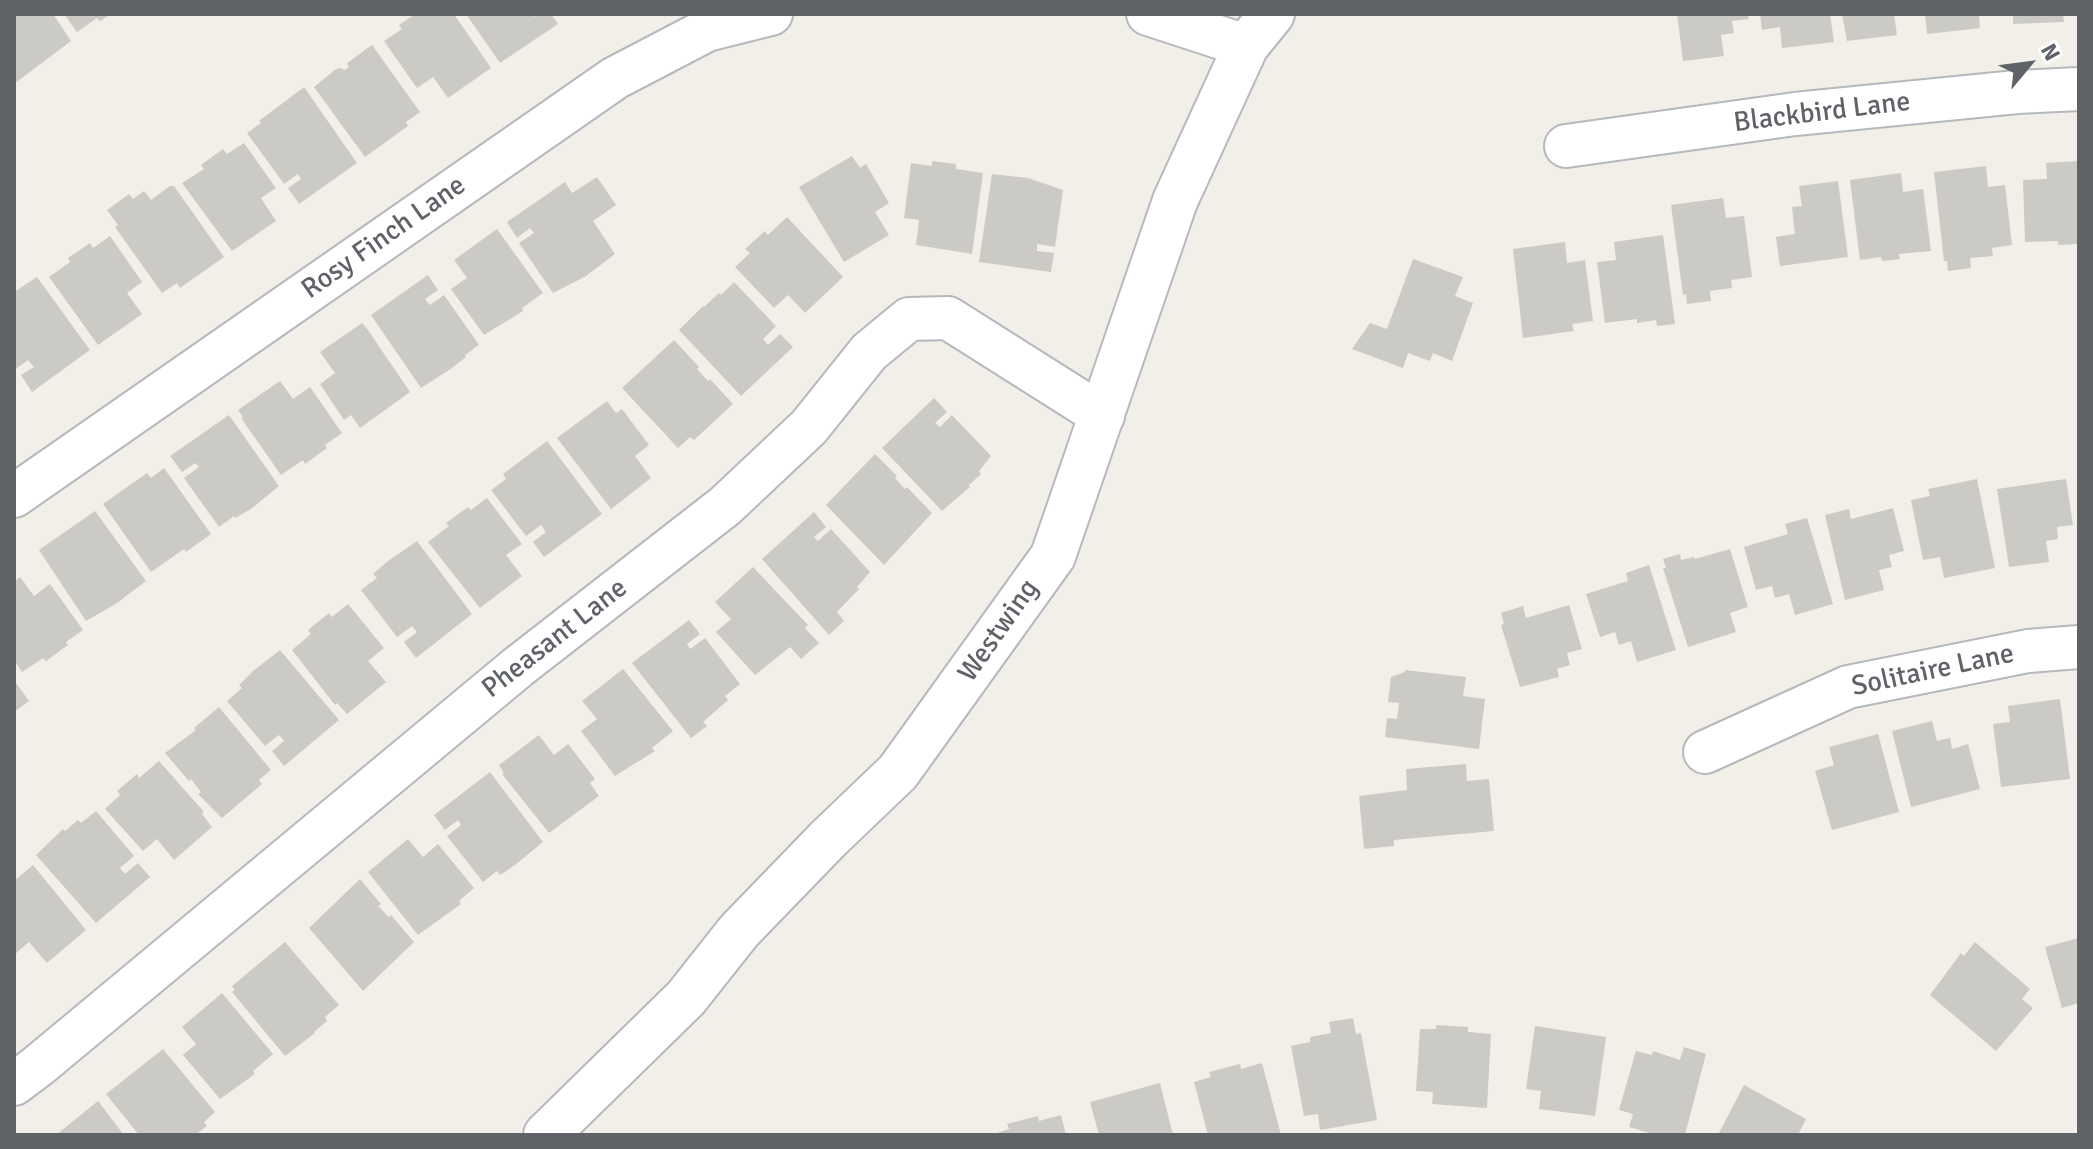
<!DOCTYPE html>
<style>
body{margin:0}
#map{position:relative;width:2093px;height:1149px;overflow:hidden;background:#f1efe8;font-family:Signika,sans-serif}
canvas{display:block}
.frame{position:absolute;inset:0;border:16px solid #5f6368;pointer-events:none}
.north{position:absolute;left:1989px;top:24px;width:80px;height:80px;-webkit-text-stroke:6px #fff;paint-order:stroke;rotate:61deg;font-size:22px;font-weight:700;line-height:32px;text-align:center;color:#5f6368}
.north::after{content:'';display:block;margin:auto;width:28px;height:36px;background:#5f6368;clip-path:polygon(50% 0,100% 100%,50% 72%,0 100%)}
</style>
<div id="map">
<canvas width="2093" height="1149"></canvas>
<div class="frame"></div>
<div class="north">N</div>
</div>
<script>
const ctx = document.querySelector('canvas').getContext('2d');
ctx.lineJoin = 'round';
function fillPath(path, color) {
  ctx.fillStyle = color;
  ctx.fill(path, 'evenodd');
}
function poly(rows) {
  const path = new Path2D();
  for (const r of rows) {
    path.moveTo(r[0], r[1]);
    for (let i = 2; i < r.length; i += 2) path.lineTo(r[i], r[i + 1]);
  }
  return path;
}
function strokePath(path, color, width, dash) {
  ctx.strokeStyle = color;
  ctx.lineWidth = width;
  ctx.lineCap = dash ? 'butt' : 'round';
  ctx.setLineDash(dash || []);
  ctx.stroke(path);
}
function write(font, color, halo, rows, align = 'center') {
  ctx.font = font + ' Signika,sans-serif';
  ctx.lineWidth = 6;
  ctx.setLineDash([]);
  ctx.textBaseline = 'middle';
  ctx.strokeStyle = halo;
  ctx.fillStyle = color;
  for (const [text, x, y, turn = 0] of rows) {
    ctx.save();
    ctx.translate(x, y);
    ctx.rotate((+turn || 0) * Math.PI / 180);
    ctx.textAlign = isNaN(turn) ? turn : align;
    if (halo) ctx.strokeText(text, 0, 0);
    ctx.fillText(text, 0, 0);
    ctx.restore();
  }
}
fillPath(poly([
 [14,14,53,14,71,41,14,84],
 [64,14,111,14,100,21,97,18,77,32],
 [415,14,454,14,491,68,448,98,433,77,417,88,384,41,402,29,399,25],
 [466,14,532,14,534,17,538,14,551,14,558,24,500,63],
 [1677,14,1748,14,1749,19,1732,21,1734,33,1721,35,1724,56,1683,61],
 [1760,14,1830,14,1834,42,1782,48,1780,27,1762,30],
 [1842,14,1894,14,1897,35,1847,41],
 [1925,14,1979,14,1980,28,1927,34],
 [2013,14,2063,14,2064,22,2013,24],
 [372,45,420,112,406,122,408,126,365,157,314,87,336,69,341,68,344,70,349,67,347,63],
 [304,87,357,163,299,204,288,188,301,179,298,174,284,184,247,133,261,123,259,121],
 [244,143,276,188,261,198,276,221,232,251,182,183,204,169,201,165,223,149,227,154],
 [852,156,860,168,866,164,889,203,875,212,889,235,844,262,799,187],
 [932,161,956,164,956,169,983,173,972,254,916,245,919,220,904,218,911,163,932,166],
 [2079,161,2079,244,2058,245,2058,241,2025,242,2023,180,2047,179,2046,163],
 [1986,166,1988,187,2005,185,2012,245,1992,248,1993,256,1970,258,1971,268,1948,271,1947,261,1944,261,1934,172],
 [1901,173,1903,192,1923,189,1931,251,1899,254,1900,259,1882,261,1881,257,1860,260,1850,180],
 [992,174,1028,178,1063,190,1055,247,1037,244,1037,251,1054,253,1051,272,979,262],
 [597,177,616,205,593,221,615,254,586,276,553,293,519,243,534,233,530,228,517,238,507,222,565,182,572,193],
 [1838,181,1848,257,1780,266,1776,237,1795,234,1792,207,1802,206,1799,186],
 [170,186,174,186,224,257,180,288,177,283,162,293,115,227,118,225,107,210,129,194,133,199,144,191,151,200],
 [1723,198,1726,218,1744,216,1752,277,1731,280,1732,288,1710,291,1711,301,1687,304,1686,294,1683,295,1671,205],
 [787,217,843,277,805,313,788,295,774,308,735,267,750,253,745,249,765,231,768,235],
 [497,229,543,293,522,308,523,311,484,335,451,289,467,278,454,260],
 [1663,235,1675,324,1657,326,1656,320,1637,323,1637,319,1605,323,1597,262,1616,260,1614,242],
 [110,236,142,282,127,293,142,314,98,345,49,277,70,262,68,258,90,243,93,248],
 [1565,242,1567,263,1585,260,1593,321,1572,324,1574,331,1523,338,1513,249],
 [1413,259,1463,277,1455,296,1473,303,1452,361,1433,353,1430,361,1408,353,1403,368,1352,349,1370,323,1387,329],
 [428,275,438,290,425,299,430,305,444,295,479,345,465,355,466,357,452,368,421,388,371,315],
 [37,277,90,350,32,392,21,375,34,367,28,360,14,370,14,292],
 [734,282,776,326,763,339,768,345,780,334,793,347,741,396,679,330,703,306,704,307,719,293,721,295],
 [362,323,368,330,410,392,360,428,351,415,344,420,320,384,335,373,320,352],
 [674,340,699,367,697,369,708,381,710,379,733,404,694,440,690,437,678,448,622,388],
 [280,381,293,399,310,387,342,433,325,445,327,448,305,464,303,460,281,475,241,418,243,417,238,410],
 [934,398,947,412,935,423,940,427,952,415,991,456,979,471,981,474,968,486,970,487,942,511,882,448],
 [607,401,616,413,622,409,649,445,635,456,651,478,611,509,557,438],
 [229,415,279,486,251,509,235,518,234,516,219,527,184,478,199,467,195,463,182,472,170,456],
 [547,441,602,514,544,557,533,542,546,532,541,525,526,536,491,490,506,479,503,474],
 [875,454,897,476,895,478,905,489,907,487,932,513,884,565,826,505],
 [164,468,211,534,186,552,184,549,151,572,103,504,147,473,151,478],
 [1977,479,1995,568,1944,578,1940,557,1923,560,1911,500,1930,496,1928,489],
 [2066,479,2073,525,2057,527,2058,539,2046,541,2049,562,2009,567,1997,489],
 [487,498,522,544,506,555,522,576,480,608,428,542,449,526,446,523,468,507,471,510],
 [1893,508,1904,551,1889,555,1892,567,1879,570,1884,590,1845,600,1825,515,1849,509,1851,519],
 [95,511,146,581,117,603,86,621,39,550],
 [814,512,826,527,814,537,818,541,831,529,870,572,857,587,859,589,837,612,844,621,829,635,762,559],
 [1807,518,1833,604,1795,615,1789,594,1775,598,1772,586,1756,590,1744,547,1788,534,1785,524],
 [417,541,472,614,416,658,404,642,417,632,412,626,397,637,361,590,377,578,373,574,388,561],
 [1730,549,1748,607,1730,613,1736,632,1688,647,1663,568,1666,568,1663,559,1680,554,1681,560,1694,557,1695,559],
 [1649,565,1676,650,1637,662,1631,641,1619,645,1615,632,1600,637,1586,594,1628,581,1626,573],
 [753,567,808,625,805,628,819,643,801,659,790,647,755,675,716,632,731,619,715,602],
 [20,577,34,596,50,584,83,630,66,642,68,645,46,661,43,658,22,672,14,660,14,582],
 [348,604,384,648,368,661,386,682,347,714,337,703,335,705,292,650,311,634,308,630,329,613,332,617],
 [1569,605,1582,649,1567,653,1570,665,1557,669,1559,677,1520,687,1501,625,1504,624,1501,613,1523,606,1526,618],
 [689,620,700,634,687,644,690,649,705,638,740,684,725,696,728,700,703,722,707,726,691,738,632,663],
 [280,650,339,720,284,766,272,751,284,741,279,735,265,746,227,701,242,688,239,685,253,671],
 [623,669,673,731,652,748,655,751,615,776,581,731,597,719,582,701],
 [1405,670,1466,677,1463,696,1485,699,1479,749,1385,737,1387,718,1397,719,1399,703,1388,702,1391,677,1405,672],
 [14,680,29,701,14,712],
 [2060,699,2070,779,2001,787,1993,724,2010,722,2008,706],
 [219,707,271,770,259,780,262,784,222,818,198,794,201,792,191,779,189,781,165,753,196,730,194,728],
 [1932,721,1937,741,1950,738,1952,749,1968,744,1980,789,1911,807,1892,731],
 [1878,734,1899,812,1832,830,1815,771,1834,765,1829,747],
 [539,735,554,755,568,744,595,779,590,783,599,796,549,833,502,774,504,773,499,765],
 [159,761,204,812,202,814,212,827,174,860,157,839,143,851,105,809,120,795,117,791,137,774,139,778],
 [1466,764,1467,781,1489,779,1494,831,1394,840,1394,846,1364,849,1359,796,1407,790,1406,769],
 [490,772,543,842,515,865,500,875,497,871,483,882,447,836,461,825,458,820,445,830,434,815],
 [96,811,134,856,120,868,125,874,138,863,150,877,96,923,36,855,63,829,65,831,78,820,81,823],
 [408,839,423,857,438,844,474,888,459,901,461,904,418,935,368,872],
 [33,865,86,930,47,963,29,942,14,955,14,881],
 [360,879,381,904,378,906,389,917,391,915,414,942,363,991,309,928],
 [2079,938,2079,1003,2062,1008,2045,947],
 [285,942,339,1005,325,1017,327,1021,314,1032,315,1033,285,1056,232,992,235,990,232,986],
 [1975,942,2030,989,2022,999,2033,1008,1996,1051,1930,995,1961,953,1964,956],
 [222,993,273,1054,253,1071,255,1074,220,1099,183,1055,196,1044,182,1027],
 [1353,1018,1356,1034,1361,1033,1377,1120,1320,1130,1318,1114,1304,1116,1291,1046,1310,1042,1310,1037,1331,1033,1329,1022],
 [1436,1025,1468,1027,1468,1032,1491,1034,1487,1108,1432,1104,1433,1092,1416,1091,1420,1029,1436,1029],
 [1535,1026,1606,1037,1595,1116,1539,1109,1541,1091,1526,1089],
 [1684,1047,1706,1054,1685,1135,1656,1135,1629,1127,1633,1114,1619,1110,1636,1051,1652,1055,1653,1051,1680,1060],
 [163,1049,215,1112,204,1122,207,1126,195,1135,139,1135,106,1094],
 [1262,1063,1281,1135,1208,1135,1194,1082,1211,1077,1209,1072,1240,1064,1241,1069],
 [1160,1083,1173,1135,1099,1135,1090,1102],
 [1744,1085,1806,1119,1798,1135,1718,1135],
 [98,1101,124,1135,56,1135],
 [1061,1115,1066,1135,991,1135,1009,1129,1007,1124,1038,1116,1039,1121]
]), '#cccac5');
const minor = poly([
 [1148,14,1246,46],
 [1566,146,1795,114,2017,92,2079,89],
 [14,496,615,78,707,30,771,14],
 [1705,752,1848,687,2028,651,2079,647],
 [14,1084,38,1066,518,667,725,506,809,427,869,352,909,319,948,318,1103,416]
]);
const tertiary = poly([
 [546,1135,686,998,739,931,828,839,898,772,1053,556,1175,201,1246,46,1272,14]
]);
strokePath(minor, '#b5b8bc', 46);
strokePath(tertiary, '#b5b8bc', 48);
strokePath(minor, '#fff', 42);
strokePath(tertiary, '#fff', 44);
write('28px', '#5f6368', '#fff', [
 ["Blackbird Lane",1822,113,-7],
 ["Rosy Finch Lane",384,238,-35],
 ["Westwing",999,631,-55],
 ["Pheasant Lane",555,639,-38],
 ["Solitaire Lane",1933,671,-12]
]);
</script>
